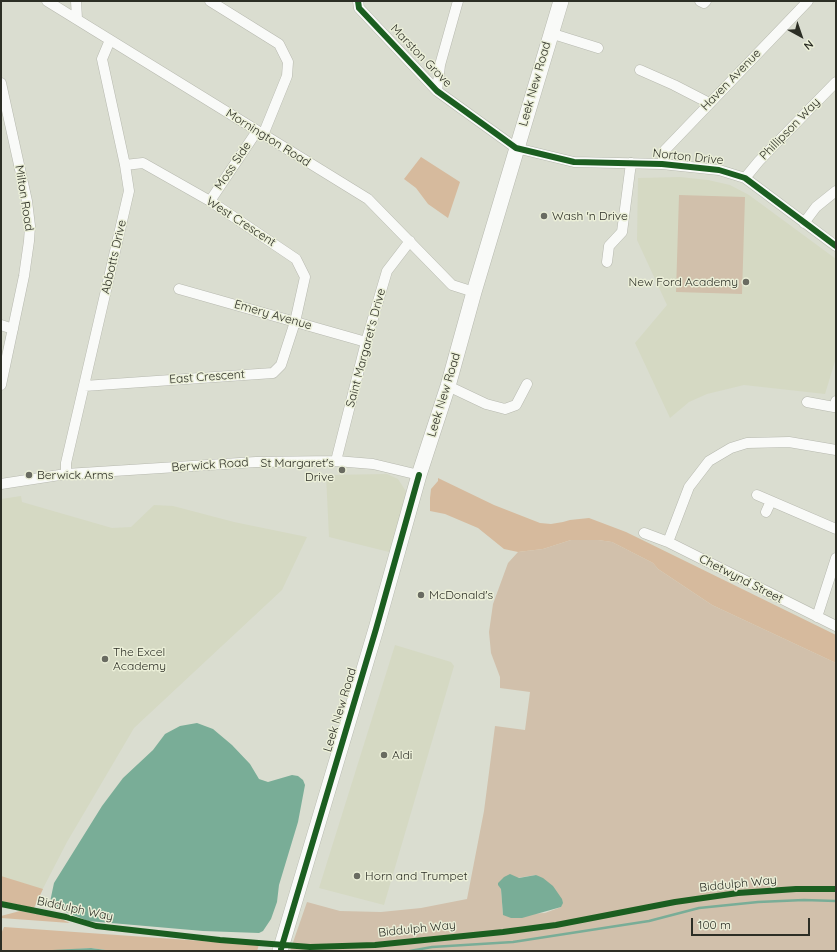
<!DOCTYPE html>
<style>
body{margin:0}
#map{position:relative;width:837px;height:952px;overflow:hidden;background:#daddd0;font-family:Quicksand,sans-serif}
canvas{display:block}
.frame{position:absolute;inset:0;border:2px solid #2c2e25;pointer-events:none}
.north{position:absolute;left:781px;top:16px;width:40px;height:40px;-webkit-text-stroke:3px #ebefd8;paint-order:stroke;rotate:140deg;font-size:11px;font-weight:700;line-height:16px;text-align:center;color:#2c2e25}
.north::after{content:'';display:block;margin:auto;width:14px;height:18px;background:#2c2e25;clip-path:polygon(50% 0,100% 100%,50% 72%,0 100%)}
.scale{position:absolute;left:691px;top:918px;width:119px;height:18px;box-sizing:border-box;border:2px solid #2c2e25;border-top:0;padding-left:5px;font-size:12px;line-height:14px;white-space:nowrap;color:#2c2e25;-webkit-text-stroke:3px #ebefd8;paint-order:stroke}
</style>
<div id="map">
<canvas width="837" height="952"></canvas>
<div class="frame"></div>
<div class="north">N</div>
<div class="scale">100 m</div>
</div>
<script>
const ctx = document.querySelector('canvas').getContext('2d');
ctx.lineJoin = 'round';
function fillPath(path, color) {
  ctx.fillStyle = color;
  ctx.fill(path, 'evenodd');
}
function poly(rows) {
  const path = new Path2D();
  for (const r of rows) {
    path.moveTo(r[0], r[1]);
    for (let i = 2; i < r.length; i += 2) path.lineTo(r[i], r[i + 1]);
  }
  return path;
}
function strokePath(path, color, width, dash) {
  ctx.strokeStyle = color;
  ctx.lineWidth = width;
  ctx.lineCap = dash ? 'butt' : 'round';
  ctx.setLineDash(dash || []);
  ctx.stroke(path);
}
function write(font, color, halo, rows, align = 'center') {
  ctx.font = font + ' Quicksand,sans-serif';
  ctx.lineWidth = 3;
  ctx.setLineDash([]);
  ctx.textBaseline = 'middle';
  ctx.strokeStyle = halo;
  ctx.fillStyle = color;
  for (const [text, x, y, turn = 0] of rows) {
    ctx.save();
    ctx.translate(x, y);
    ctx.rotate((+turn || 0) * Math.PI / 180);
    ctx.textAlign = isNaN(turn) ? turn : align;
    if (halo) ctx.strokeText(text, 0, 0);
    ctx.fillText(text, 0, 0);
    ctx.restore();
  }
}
fillPath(poly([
 [680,177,708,180,730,185,749,195,836,259,836,358,825,394,744,385,707,394,689,402,670,418,635,343,667,305,637,240,638,178],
 [387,474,398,479,407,493,407,500,389,552,329,537,326,475],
 [21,496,22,502,112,528,131,527,154,505,173,506,234,522,307,537,282,590,134,728,67,842,36,902,1,894,1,499],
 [395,645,451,662,454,666,384,905,319,888]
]), '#d5d9c3');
fillPath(poly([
 [679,195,745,197,742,294,676,292],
 [571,540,598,540,612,542,653,563,658,569,712,605,836,663,836,951,290,951,307,902,340,911,381,912,421,908,467,899,484,811,495,726,525,730,530,692,500,688,500,677,491,653,489,632,493,604,508,563,518,552,543,549],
 [536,875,561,907,545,913,503,915,501,889,517,878]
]), '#d1c0ab');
fillPath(poly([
 [421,157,460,182,448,218,428,204,416,188,404,179],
 [438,478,494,505,540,523,551,524,563,522,570,520,589,518,626,532,836,635,836,663,712,605,658,569,653,563,612,542,598,540,571,540,543,549,518,552,504,549,478,528,445,514,430,511,430,498,431,489,438,481],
 [1,876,43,889,34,908,1,901],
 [20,911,59,918,70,923,1,918,1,916],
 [4,927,259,945,257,951,113,951,91,948,50,951,1,951,1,934]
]), '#d6ba9d');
fillPath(poly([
 [197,723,213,729,232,745,250,764,259,779,268,782,292,775,298,776,303,780,305,785,298,822,279,885,277,902,271,919,263,931,259,933,203,931,88,921,54,907,50,902,54,883,102,806,123,778,153,750,165,734,180,726],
 [510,874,519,878,536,875,543,878,553,886,562,899,563,903,561,907,522,918,511,918,503,915,501,889,498,885,498,883,504,877],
 [91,948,113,951,50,951,52,950]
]), '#79ad97');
strokePath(poly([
 [410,951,432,947,513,942,649,921,699,908,758,902,804,900,836,901]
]), '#79ad97', 2.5);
const minor = poly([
 [47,1,368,199,452,285,474,292],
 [76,1,77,19],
 [210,1,279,44,288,62,287,76,263,135],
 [358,1,359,8,437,91,516,148,574,162,662,164,719,170,745,178,836,246],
 [700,1,704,3,706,1],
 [550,33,598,48],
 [640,70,674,85,709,103],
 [1,83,27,201,30,226,29,241,24,276,1,385],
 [437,91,440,65,458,1],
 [662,164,665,150,808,1],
 [745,178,759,161,836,82],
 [210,201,257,131],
 [804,223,816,207,836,191],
 [607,262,609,246,622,232,631,163],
 [179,289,366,342],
 [1,325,13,329],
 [84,386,273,373,281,365,295,322,305,277,296,259,210,201,143,163,125,165],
 [448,386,486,404,505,409,516,405,527,384],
 [807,402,834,407,836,401],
 [336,461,366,342,387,271,410,241],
 [66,474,66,463,129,191,125,165,102,59,110,40],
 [1,484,66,474,256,462,336,461,373,464,419,475],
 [757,495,836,529],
 [766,512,771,501],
 [644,533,668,542,836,626],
 [668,542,689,487,709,461,731,448,747,443,789,442,836,450],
 [817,617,836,558]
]);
const highway = poly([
 [280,951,376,629,419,475,448,386,474,292,561,1]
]);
strokePath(minor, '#b7b9af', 11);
strokePath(highway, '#b7b9af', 16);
strokePath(minor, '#f9faf8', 10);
strokePath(highway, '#f9faf8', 15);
strokePath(poly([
 [358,1,359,8,437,91,516,148,574,162,662,164,719,170,745,178,836,246],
 [1,904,66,917,96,926,220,940,310,947,375,945,503,932,556,925,675,902,738,893,796,889,836,889],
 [281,949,376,629,419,475]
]), '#1b5e20', 6);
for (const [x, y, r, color] of [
 [544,216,4,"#696b61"],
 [746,282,4,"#696b61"],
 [342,470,4,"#696b61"],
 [29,475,4,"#696b61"],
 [421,595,4,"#696b61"],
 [105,659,4,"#696b61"],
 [384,755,4,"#696b61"],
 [357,876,4,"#696b61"]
]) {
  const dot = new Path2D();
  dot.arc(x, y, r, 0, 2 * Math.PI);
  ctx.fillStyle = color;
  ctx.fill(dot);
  strokePath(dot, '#ebefd8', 1.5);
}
write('12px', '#2c2e25', '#ebefd8', [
 ["Marston Grove",421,56,46],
 ["Haven Avenue",731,80,-46],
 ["Leek New Road",535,84,-74],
 ["Phillipson Way",790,129,-46],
 ["Mornington Road",268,138,32],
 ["Norton Drive",688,157,6],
 ["Moss Side",233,166,-56],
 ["Milton Road",24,198,81],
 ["West Crescent",241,222,33],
 ["Abbotts Drive",114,257,-77],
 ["Emery Avenue",273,315,16],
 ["Saint Margaret's Drive",366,348,-75],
 ["East Crescent",207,377,-4],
 ["Leek New Road",444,395,-73],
 ["Berwick Road",210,465,-4],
 ["Chetwynd Street",741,579,27],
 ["Leek New Road",340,710,-73],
 ["Biddulph Way",738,884,-6],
 ["Biddulph Way",75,909,12],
 ["Biddulph Way",417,929,-6]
]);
write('12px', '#2c2e25', '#ebefd8', [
 ["Wash 'n Drive",552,216],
 ["New Ford Academy",738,282,"right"],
 ["St Margaret's",334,463,"right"],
 ["Drive",334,477,"right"],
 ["Berwick Arms",37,475],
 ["McDonald's",429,595],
 ["The Excel",113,652],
 ["Academy",113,666],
 ["Aldi",392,755],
 ["Horn and Trumpet",365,876]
], 'left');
</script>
